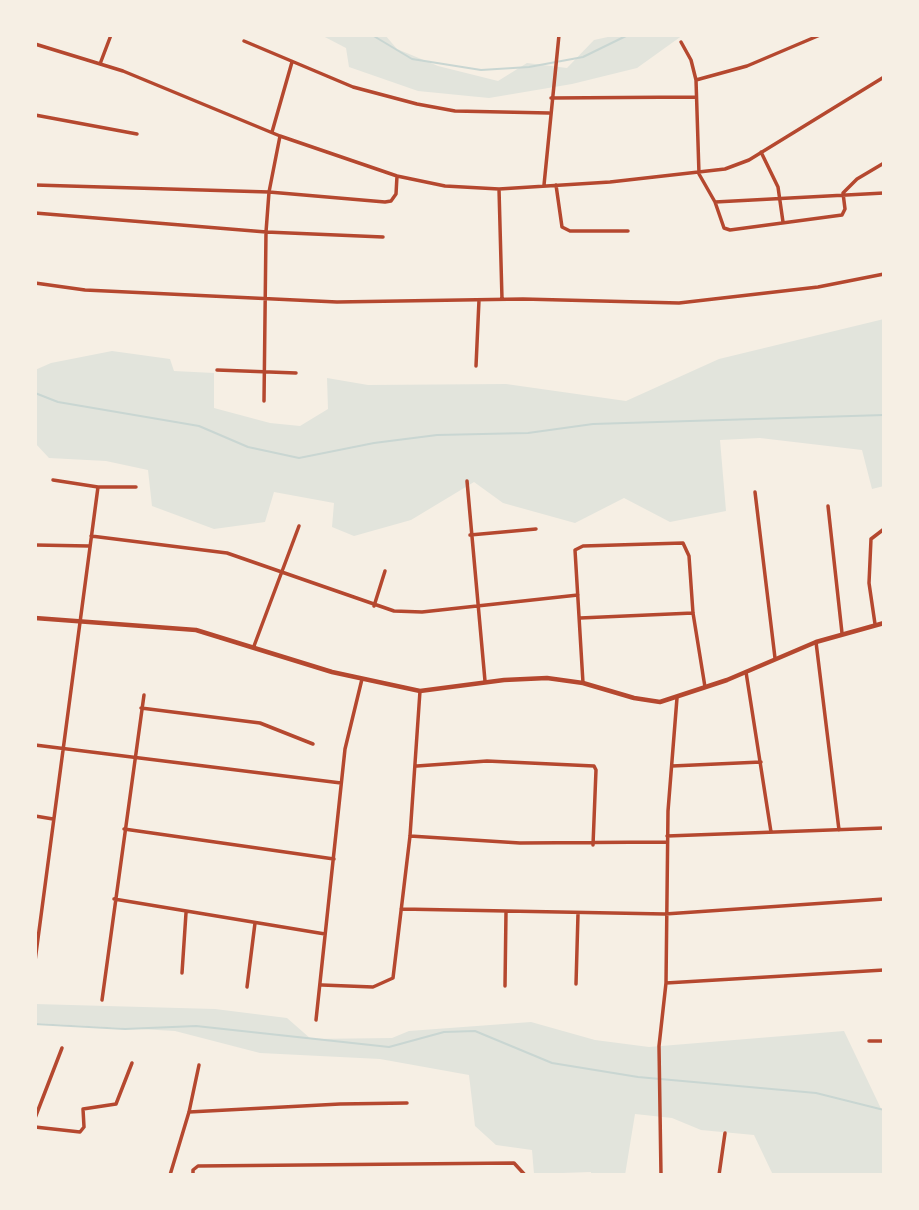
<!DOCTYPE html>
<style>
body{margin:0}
#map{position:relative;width:919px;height:1210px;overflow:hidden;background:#f6efe4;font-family:Roboto,sans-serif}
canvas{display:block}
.frame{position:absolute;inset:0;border:37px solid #f6efe4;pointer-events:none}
</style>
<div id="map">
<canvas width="919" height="1210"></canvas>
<div class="frame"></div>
</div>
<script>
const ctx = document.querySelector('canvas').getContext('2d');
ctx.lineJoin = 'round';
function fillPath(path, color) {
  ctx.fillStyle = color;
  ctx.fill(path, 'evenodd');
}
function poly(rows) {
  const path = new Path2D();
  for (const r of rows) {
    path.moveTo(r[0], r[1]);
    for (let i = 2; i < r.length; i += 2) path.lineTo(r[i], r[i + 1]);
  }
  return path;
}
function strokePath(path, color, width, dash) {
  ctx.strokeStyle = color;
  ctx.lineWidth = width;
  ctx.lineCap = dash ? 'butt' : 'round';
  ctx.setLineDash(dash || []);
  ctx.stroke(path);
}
fillPath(poly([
 [321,35,385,35,397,49,438,66,498,81,527,63,567,68,594,40,617,35,683,35,637,68,572,84,489,98,418,91,349,67,346,48],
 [884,319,884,486,872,489,862,450,760,438,720,440,726,511,670,522,624,498,575,523,503,503,474,482,411,520,354,536,332,527,334,503,274,492,265,522,214,529,152,506,148,470,106,461,49,458,35,443,35,370,51,363,112,351,170,359,174,371,214,373,214,408,270,423,300,426,328,409,327,378,368,385,506,384,626,401,719,359],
 [35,1004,215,1009,287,1018,311,1039,392,1038,409,1031,531,1022,595,1040,649,1047,844,1031,884,1115,884,1175,773,1175,754,1135,701,1130,672,1118,635,1114,625,1175,591,1175,591,1172,534,1174,532,1150,496,1145,475,1126,469,1075,380,1059,260,1053,175,1031,35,1023]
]), '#e2e4dc');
strokePath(poly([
 [372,35,412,59,481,70,529,67,583,57,628,35],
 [35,393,58,402,199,426,248,447,299,458,374,443,437,435,528,433,593,424,884,415],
 [35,1024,125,1029,196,1026,389,1047,444,1032,475,1031,552,1063,638,1077,816,1093,884,1110]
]), '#c9d6d2', 2);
strokePath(poly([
 [244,41,353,87,417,104,455,111,549,113],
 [681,42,691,60,696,80,699,174,715,202,724,228,730,230,842,215,845,209,843,193,857,179,884,163],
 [35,44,123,71,280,136,397,176,445,186,499,189,610,182,725,169,749,160,884,77],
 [100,64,111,35],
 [696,80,747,66,820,35],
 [551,98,696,97],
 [35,115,137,134],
 [272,132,292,62],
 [761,152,778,187,783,222],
 [35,185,269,192,385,202,391,201,396,194,397,176],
 [544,185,559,35],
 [556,185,562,227,570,231,628,231],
 [499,189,502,299],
 [715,202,884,193],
 [35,213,266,232,383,237],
 [35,283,85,290,337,302,523,299,679,303,818,287,884,274],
 [476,366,479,300],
 [217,370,296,373],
 [264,401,266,232,269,192,280,136],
 [53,480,98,487,136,487],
 [467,481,485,681],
 [755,492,775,658],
 [828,506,842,633],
 [470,535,536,529],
 [91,536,227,553,394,611,422,612,578,595],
 [35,545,89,546],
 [374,606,385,571],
 [580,618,693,613],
 [875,624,869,583,871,539,884,529],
 [816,642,839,830],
 [254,646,299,526],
 [746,672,771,832],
 [583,683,575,550,583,546,683,543,689,556,693,613,705,687],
 [141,708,260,723,313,744],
 [35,745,341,783],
 [417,766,487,761,594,766,596,770,593,845],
 [672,766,761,762],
 [35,816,53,819],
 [124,829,334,859],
 [410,836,520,843,667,842],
 [667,836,884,828],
 [114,899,325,934],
 [401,909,665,914,884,899],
 [35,961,98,487],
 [182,973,186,913],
 [666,983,884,970],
 [576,984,578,914],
 [322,985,373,987,393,978,410,836,420,691],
 [505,986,506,912],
 [247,987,255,923],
 [102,1000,144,695],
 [316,1020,345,749,362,679],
 [869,1041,884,1041],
 [189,1112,340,1104,407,1103],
 [35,1118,62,1048],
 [35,1127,80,1132,84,1127,83,1109,116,1104,132,1063],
 [170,1175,189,1112,199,1065],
 [193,1175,193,1170,198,1166,514,1163,525,1175],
 [661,1175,659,1046,666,983,668,811,677,698],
 [719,1175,725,1133]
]), '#b5482f', 3.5);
strokePath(poly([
 [35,618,196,630,332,672,420,691,504,680,547,678,583,683,634,698,660,702,727,680,816,642,884,623]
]), '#b5482f', 4.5);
</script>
